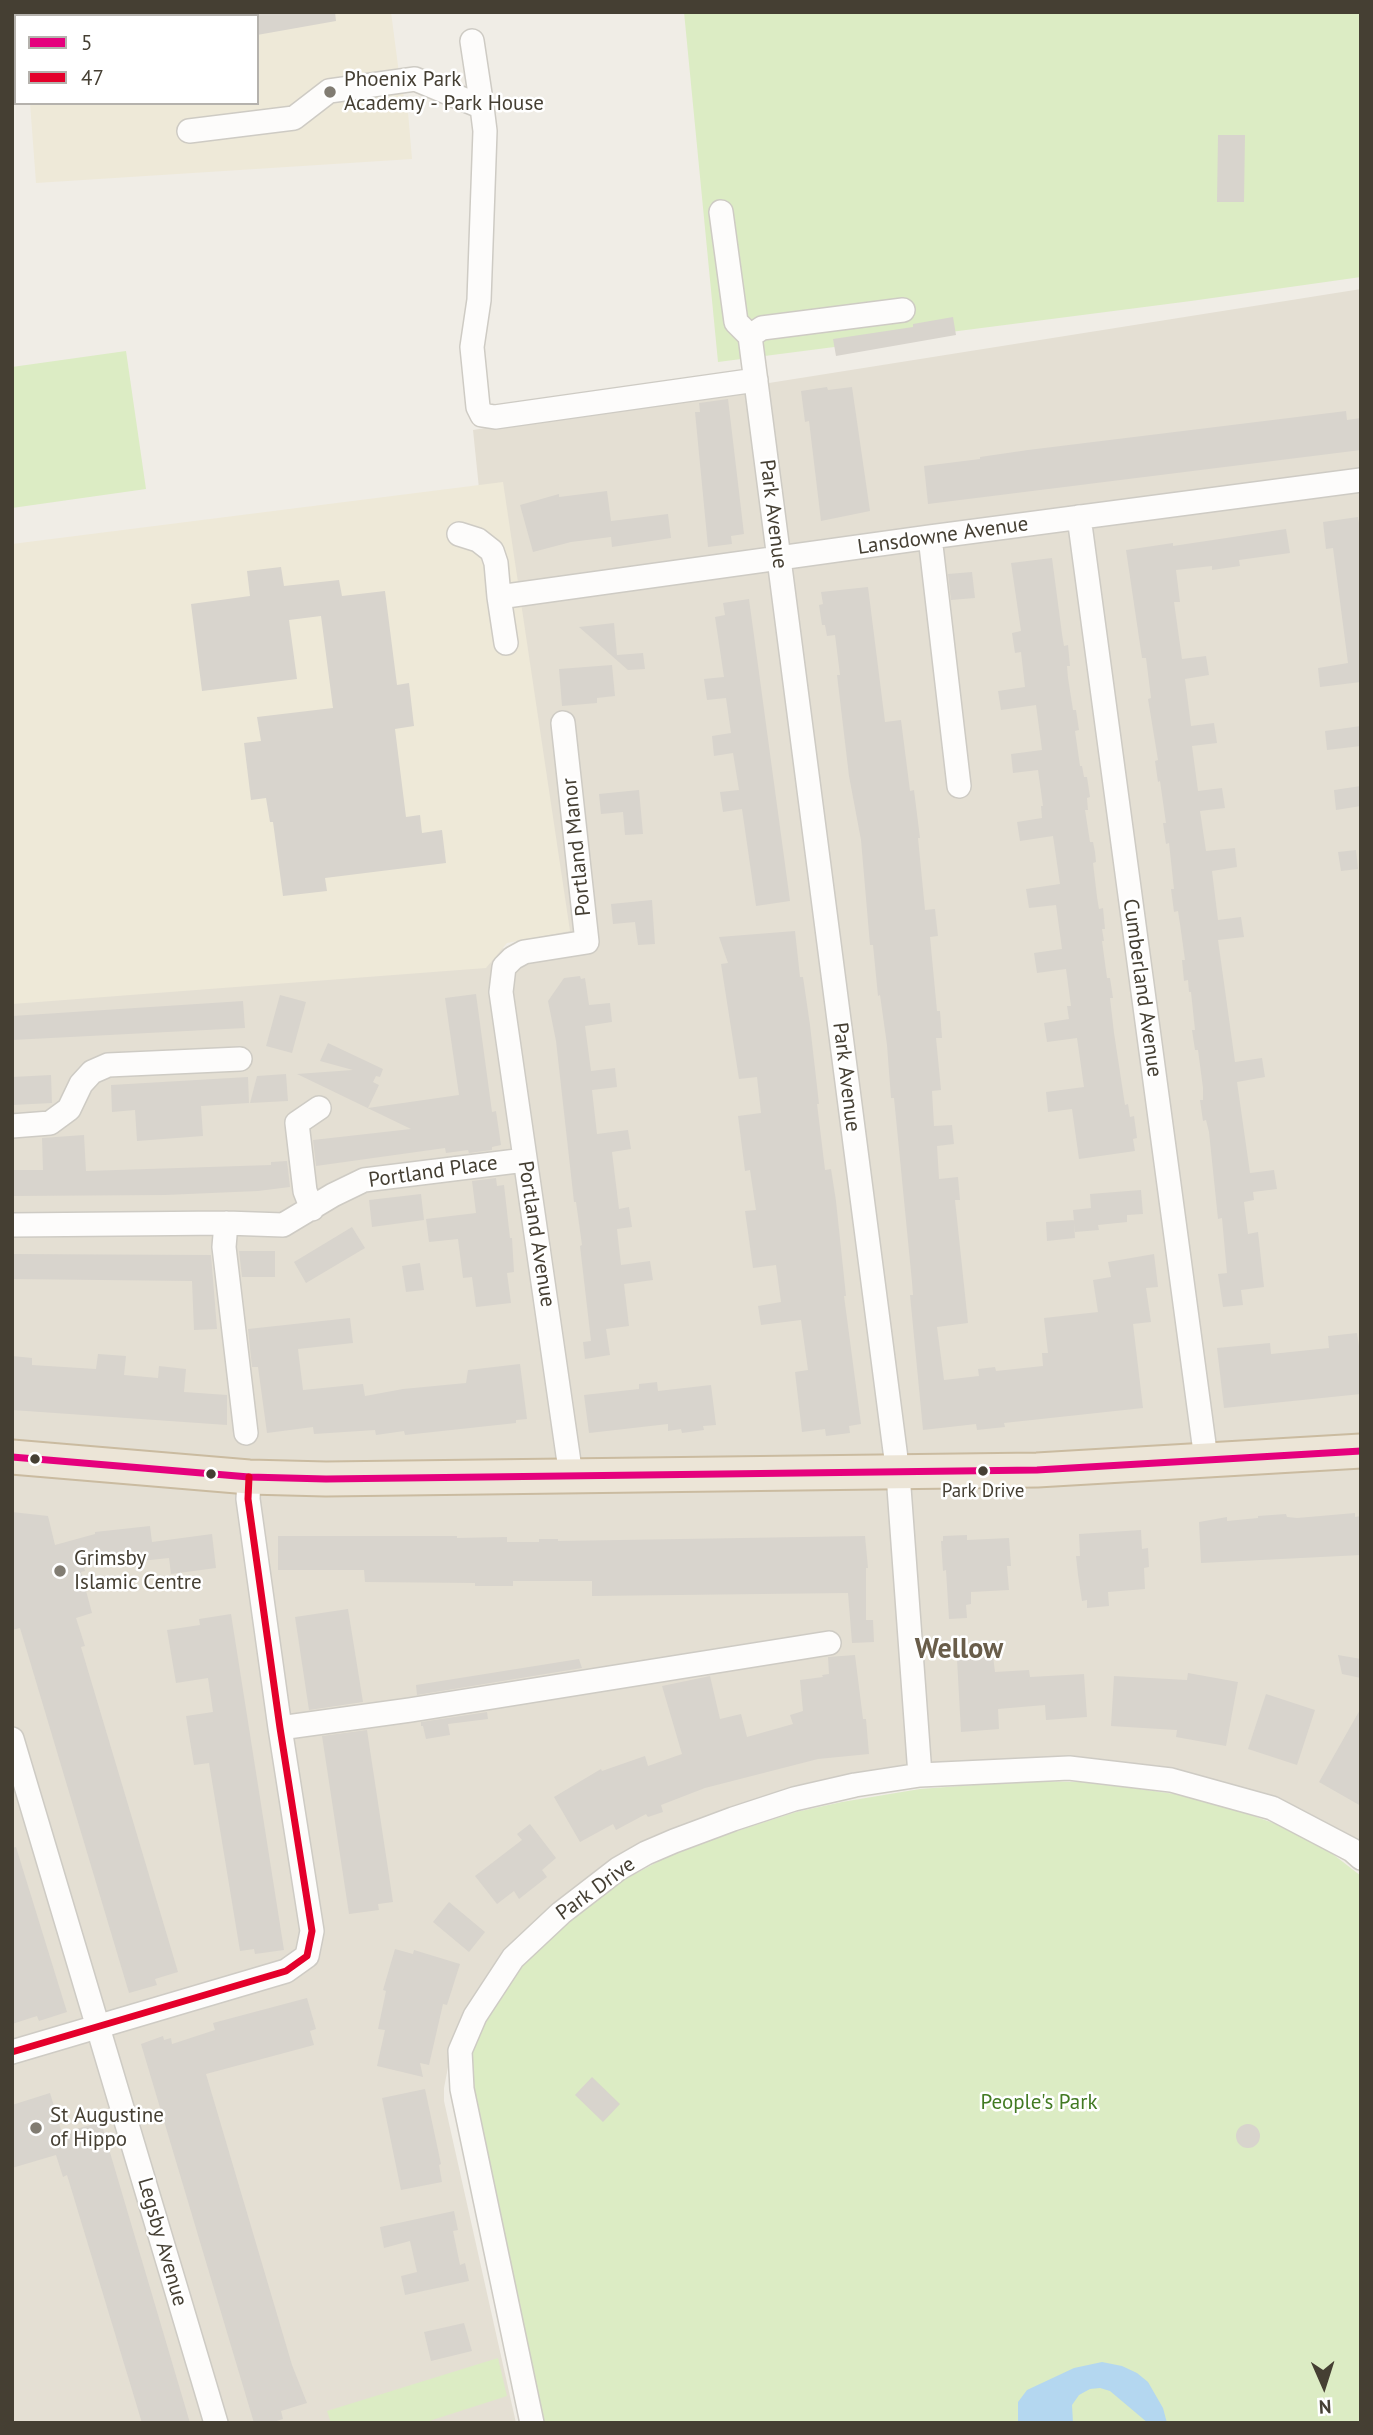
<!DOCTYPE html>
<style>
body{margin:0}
#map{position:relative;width:1373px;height:2435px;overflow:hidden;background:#f0ede6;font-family:"PT Sans",sans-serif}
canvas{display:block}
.frame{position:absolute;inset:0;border:14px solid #453f33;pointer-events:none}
.legend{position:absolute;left:14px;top:14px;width:245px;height:91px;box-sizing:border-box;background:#fff;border:2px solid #b5b2ad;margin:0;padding:9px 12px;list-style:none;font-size:21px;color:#453f33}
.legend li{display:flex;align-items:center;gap:14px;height:35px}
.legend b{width:35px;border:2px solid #b5b2ad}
.north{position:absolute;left:1289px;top:2351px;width:70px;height:70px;-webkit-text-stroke:5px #fff;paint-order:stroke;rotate:177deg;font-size:19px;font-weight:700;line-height:28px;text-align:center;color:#453f33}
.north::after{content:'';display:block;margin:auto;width:24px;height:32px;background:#453f33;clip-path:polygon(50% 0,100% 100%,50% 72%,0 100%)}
</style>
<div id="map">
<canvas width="1373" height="2435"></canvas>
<div class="frame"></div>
<ul class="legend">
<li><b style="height:9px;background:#e5007d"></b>5</li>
<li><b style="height:9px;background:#e4002b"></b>47</li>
</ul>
<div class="north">N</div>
</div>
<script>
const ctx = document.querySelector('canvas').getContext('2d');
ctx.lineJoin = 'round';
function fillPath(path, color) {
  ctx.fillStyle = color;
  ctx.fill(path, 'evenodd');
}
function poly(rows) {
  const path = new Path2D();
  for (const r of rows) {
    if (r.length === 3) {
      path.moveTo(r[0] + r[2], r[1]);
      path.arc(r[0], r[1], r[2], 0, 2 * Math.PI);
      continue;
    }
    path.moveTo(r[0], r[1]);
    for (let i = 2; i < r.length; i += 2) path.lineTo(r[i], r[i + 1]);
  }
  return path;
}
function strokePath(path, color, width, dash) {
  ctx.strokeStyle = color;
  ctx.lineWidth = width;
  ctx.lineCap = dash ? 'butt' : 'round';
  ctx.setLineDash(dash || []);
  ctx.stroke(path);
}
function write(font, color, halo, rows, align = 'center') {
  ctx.font = font + ' "PT Sans",sans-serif';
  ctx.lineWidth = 5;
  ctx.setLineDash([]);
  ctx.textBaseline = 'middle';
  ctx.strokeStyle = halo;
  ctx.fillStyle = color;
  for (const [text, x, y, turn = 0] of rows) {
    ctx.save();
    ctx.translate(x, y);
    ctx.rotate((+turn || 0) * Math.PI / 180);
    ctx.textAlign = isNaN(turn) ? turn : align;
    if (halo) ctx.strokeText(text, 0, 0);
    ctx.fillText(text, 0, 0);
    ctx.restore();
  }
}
fillPath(poly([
 [1361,289,1361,1845,1330,1825,1264,1795,1230,1784,1161,1769,852,1777,614,1861,466,2024,449,2062,444,2088,444,2101,516,2423,12,2423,12,999,526,946,473,430]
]), '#e4dfd3');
fillPath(poly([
 [391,12,400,81,408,112,412,159,36,183,30,103,257,103,257,16,27,16,26,13],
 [503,482,570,931,507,943,486,968,12,1004,12,544]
]), '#eee9d8');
fillPath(poly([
 [684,12,1361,12,1361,277,1191,301,718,362],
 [126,351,146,489,12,508,12,367],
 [1027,1781,1083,1782,1118,1786,1175,1794,1231,1808,1279,1825,1325,1848,1361,1876,1361,2423,540,2423,471,2112,468,2062,481,2025,517,1971,564,1924,592,1901,620,1882,663,1859,706,1841,796,1812,842,1802,920,1789],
 [498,2358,507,2396,423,2423,331,2423,327,2411]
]), '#dcecc4');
fillPath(poly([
 [1102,2362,1122,2366,1137,2373,1148,2382,1163,2408,1167,2423,1148,2423,1110,2391,1100,2388,1090,2389,1079,2395,1072,2405,1073,2423,1018,2423,1018,2402,1027,2390,1074,2368]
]), '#b4d7f0');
fillPath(poly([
 [257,12,335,12,336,21,257,35],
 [1218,135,1245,135,1244,202,1217,202],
 [953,317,956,335,836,356,833,339,913,327,913,324],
 [827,387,828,390,852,387,870,511,821,521,809,421,805,422,801,391],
 [728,399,744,534,731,536,732,544,708,547,695,412,700,412,699,403],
 [1346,411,1347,420,1361,418,1361,450,928,504,924,466,980,459,980,457,1028,450],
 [607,491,611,521,668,514,671,538,612,547,611,537,571,542,533,552,520,505,559,494,559,497],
 [1358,517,1361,535,1361,682,1320,687,1318,668,1348,663,1333,548,1326,549,1323,522],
 [1286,529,1290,553,1239,560,1240,566,1212,570,1212,566,1176,570,1180,602,1174,602,1182,659,1206,656,1209,675,1185,679,1191,726,1214,723,1217,743,1192,746,1198,791,1222,788,1225,808,1200,811,1206,851,1235,848,1237,867,1212,871,1218,920,1241,917,1244,937,1218,940,1235,1062,1262,1058,1265,1077,1237,1082,1250,1173,1274,1170,1277,1189,1253,1192,1254,1200,1244,1202,1248,1234,1258,1232,1264,1287,1241,1290,1243,1305,1223,1307,1218,1274,1227,1273,1222,1218,1218,1219,1209,1132,1206,1120,1203,1121,1200,1100,1203,1100,1203,1088,1198,1050,1195,1050,1192,1030,1195,1030,1191,992,1189,992,1188,980,1184,981,1182,960,1185,960,1180,924,1178,911,1174,912,1171,889,1174,889,1169,843,1166,844,1163,823,1166,823,1160,781,1158,782,1155,761,1158,760,1148,699,1151,698,1146,658,1142,658,1126,550,1173,543,1173,546],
 [1052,558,1062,634,1064,646,1068,645,1070,666,1067,666,1068,678,1073,710,1076,710,1079,730,1075,731,1080,766,1082,766,1084,777,1087,777,1090,797,1087,798,1088,810,1085,810,1090,842,1093,842,1095,852,1096,862,1093,863,1097,897,1099,909,1103,908,1105,929,1102,929,1104,941,1102,941,1107,978,1110,978,1113,998,1110,998,1114,1033,1125,1105,1128,1104,1130,1117,1134,1116,1137,1138,1133,1139,1135,1151,1079,1159,1072,1109,1048,1112,1046,1092,1084,1087,1077,1038,1047,1042,1044,1023,1069,1019,1067,1006,1071,1006,1066,969,1037,973,1034,953,1062,949,1056,905,1029,908,1026,889,1060,884,1053,836,1020,841,1017,822,1042,818,1041,806,1043,806,1038,770,1013,773,1011,754,1042,750,1036,705,1001,710,998,691,1025,687,1021,652,1015,653,1012,633,1021,631,1011,563],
 [281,567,284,586,339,580,342,596,385,591,397,685,409,683,414,726,395,729,406,817,420,815,422,833,442,830,446,863,325,878,327,891,283,896,273,822,270,822,266,798,251,800,244,743,261,741,257,717,333,708,321,616,289,620,297,679,202,691,191,604,250,596,247,571],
 [972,572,975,598,951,600,948,574],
 [868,587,885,722,901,720,910,791,914,790,920,838,918,838,925,910,935,909,938,936,930,937,937,1011,940,1011,942,1038,936,1038,941,1090,932,1091,934,1126,952,1125,954,1144,937,1146,939,1179,958,1177,960,1200,955,1200,968,1323,937,1327,944,1380,979,1376,978,1369,995,1367,996,1371,1043,1366,1042,1353,1048,1353,1044,1318,1098,1312,1093,1280,1111,1277,1108,1262,1154,1254,1158,1287,1146,1288,1151,1322,1133,1324,1143,1408,1004,1423,1005,1427,977,1430,976,1424,923,1430,910,1295,913,1295,912,1282,894,1098,891,1098,887,1045,880,995,878,996,873,945,870,945,861,840,849,776,837,675,840,675,835,635,827,636,825,625,822,625,819,605,823,604,821,592],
 [749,599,790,901,756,906,742,809,723,812,720,792,739,790,733,753,714,756,712,736,731,733,726,698,707,700,704,679,724,677,715,617,725,615,723,603],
 [614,623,617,655,643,653,645,669,628,670,579,627],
 [612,665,615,696,597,698,597,703,562,706,559,669],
 [1361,726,1361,746,1327,750,1325,731],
 [1361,786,1361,806,1336,810,1334,790],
 [639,790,643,834,625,835,623,812,601,814,599,794],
 [1356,850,1358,869,1341,871,1338,852],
 [652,900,655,944,638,945,635,922,613,924,611,904],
 [795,931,800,977,803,977,810,1025,819,1104,817,1104,825,1170,831,1169,836,1201,846,1296,844,1296,861,1424,849,1426,850,1433,826,1436,825,1429,802,1432,795,1372,808,1370,801,1320,761,1325,758,1306,781,1302,776,1265,753,1268,745,1211,756,1210,750,1170,745,1171,738,1116,761,1113,757,1077,739,1079,721,964,728,963,719,937],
 [580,976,581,979,585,978,589,1005,610,1003,612,1022,585,1026,591,1071,615,1068,617,1087,592,1090,597,1134,628,1130,631,1149,612,1152,619,1209,629,1207,632,1227,617,1229,621,1265,650,1261,653,1280,624,1284,629,1326,606,1329,610,1355,585,1359,583,1342,591,1341,580,1246,582,1245,576,1202,574,1202,556,1041,548,1001,564,978],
 [476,994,492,1112,496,1111,501,1145,492,1147,492,1150,469,1153,468,1150,446,1153,445,1148,316,1166,313,1140,411,1129,297,1074,353,1070,320,1061,328,1043,383,1069,380,1077,376,1076,373,1082,379,1085,368,1108,459,1095,445,998],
 [280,995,306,1002,292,1053,266,1046],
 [243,1001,245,1028,12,1040,12,1016],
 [286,1074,288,1101,250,1103,257,1076],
 [51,1075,52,1103,12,1105,12,1077],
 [248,1077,249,1103,201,1106,203,1136,137,1141,135,1110,112,1112,111,1085],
 [84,1135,86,1171,271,1165,271,1162,287,1161,290,1187,258,1191,165,1195,12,1196,12,1170,43,1170,42,1138],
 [496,1178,497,1186,504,1185,510,1238,512,1238,514,1272,507,1273,511,1303,476,1307,472,1277,463,1278,458,1239,429,1242,426,1219,476,1213,472,1181],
 [1141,1190,1143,1214,1127,1215,1127,1222,1098,1225,1099,1230,1075,1232,1073,1210,1091,1208,1090,1194],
 [421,1194,424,1220,372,1227,369,1200],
 [1074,1220,1075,1238,1047,1241,1046,1222],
 [352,1227,365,1248,306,1283,294,1262],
 [239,1251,275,1251,275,1277,242,1277],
 [12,1254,211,1255,217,1329,194,1330,192,1281,12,1279],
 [420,1263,424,1290,406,1292,402,1266],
 [350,1318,353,1343,298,1349,303,1390,363,1384,365,1396,403,1389,466,1383,468,1370,520,1364,527,1419,516,1420,516,1423,405,1435,404,1431,376,1435,375,1430,314,1434,313,1427,267,1433,258,1367,252,1367,248,1329],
 [1357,1333,1361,1360,1361,1394,1224,1408,1217,1348,1270,1343,1271,1354,1329,1348,1328,1336],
 [98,1354,126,1356,124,1375,158,1378,159,1366,186,1369,184,1392,227,1395,227,1425,12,1410,12,1356,32,1358,32,1365,96,1369],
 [657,1382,658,1391,711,1385,716,1425,703,1426,704,1430,682,1433,681,1429,668,1431,668,1424,589,1433,584,1395,639,1389,639,1384],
 [12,1512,48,1516,55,1545,95,1534,95,1532,150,1526,152,1542,212,1534,216,1568,171,1574,169,1558,84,1567,85,1571,81,1572,92,1613,76,1618,85,1646,81,1647,178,1972,155,1979,157,1985,129,1993,20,1628,12,1630],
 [1355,1513,1355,1517,1361,1516,1361,1555,1201,1563,1199,1522,1227,1517,1227,1521,1258,1518,1258,1516,1286,1514,1287,1517,1297,1518],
 [1141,1530,1142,1549,1148,1548,1149,1567,1144,1568,1145,1589,1108,1592,1109,1606,1087,1608,1087,1600,1082,1601,1078,1575,1076,1556,1080,1556,1079,1534],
 [967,1535,967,1540,1009,1538,1011,1566,1007,1566,1009,1590,971,1592,971,1604,966,1605,967,1618,949,1619,946,1570,943,1571,941,1541,943,1541,943,1536],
 [278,1536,457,1536,457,1538,507,1537,507,1542,539,1542,539,1539,558,1539,558,1541,865,1536,868,1568,866,1568,866,1620,873,1620,874,1642,852,1643,848,1593,592,1596,592,1581,513,1581,513,1586,475,1586,475,1583,365,1582,364,1570,278,1570],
 [348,1609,363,1702,309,1710,295,1617],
 [231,1614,284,1950,255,1954,254,1949,240,1951,209,1763,194,1765,189,1735,186,1716,213,1712,208,1678,176,1683,167,1630,200,1625,199,1619],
 [855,1655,863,1719,866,1719,869,1754,818,1759,705,1788,661,1805,663,1812,648,1817,646,1814,616,1830,613,1824,580,1842,554,1797,601,1769,602,1771,645,1756,648,1766,682,1754,662,1686,710,1676,720,1719,741,1714,747,1737,793,1724,790,1715,803,1711,800,1680,823,1677,822,1675,829,1674,828,1657],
 [1338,1655,1361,1659,1361,1678,1342,1674],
 [993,1656,995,1672,1029,1670,1030,1677,1084,1674,1087,1717,1046,1720,1045,1705,998,1709,999,1729,961,1732,957,1659],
 [579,1659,582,1668,417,1695,416,1685],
 [1188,1673,1238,1682,1226,1746,1176,1737,1177,1730,1111,1726,1114,1676,1187,1680],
 [1266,1694,1315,1710,1297,1765,1248,1749],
 [1361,1708,1361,1806,1319,1782],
 [487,1712,488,1719,448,1724,450,1735,426,1739,423,1726,421,1726,421,1722],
 [367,1730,393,1902,378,1904,379,1910,349,1914,322,1736],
 [530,1824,556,1858,542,1870,547,1877,519,1899,514,1891,497,1904,475,1876,522,1840,517,1834],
 [16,1847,67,2012,39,2021,37,2016,12,2024,12,1848],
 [449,1902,485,1932,469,1952,433,1922],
 [395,1949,413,1954,414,1950,460,1964,447,2005,443,2004,429,2065,420,2063,423,2077,377,2066,385,2030,378,2029,386,1991,383,1990],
 [307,1998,316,2029,310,2031,314,2045,206,2074,292,2365,307,2403,281,2411,283,2419,270,2423,254,2423,141,2044,163,2036,164,2040,171,2038,172,2044,215,2030,213,2023],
 [592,2077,620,2104,603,2122,575,2095],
 [425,2089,441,2164,439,2165,442,2182,401,2190,382,2098],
 [50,2093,62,2133,101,2122,190,2423,142,2423,67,2175,63,2177,56,2155,12,2168,12,2105],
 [1248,2136,12],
 [454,2211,458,2230,453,2231,460,2265,465,2263,469,2281,405,2295,401,2276,417,2272,410,2241,384,2248,380,2227],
 [464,2323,472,2351,431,2361,424,2332]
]), '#d8d4cd');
const minor = poly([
 [472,41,482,107],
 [189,131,294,118,329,91,415,79,482,107,485,131,479,300,472,347,478,407,482,415,495,417,756,380],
 [721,212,736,322,750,336,898,1474,920,1775],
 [750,336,762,328,903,310],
 [1079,517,1206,1459],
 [459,534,478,540,492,551,496,563,499,597],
 [930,537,959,786],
 [506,643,499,597,930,537,1361,480],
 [563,723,587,942,524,952,513,958,504,967,501,992,571,1476],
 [12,1126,50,1123,69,1109,81,1084,92,1072,108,1065,240,1059],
 [312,1209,305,1191,297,1123,319,1108],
 [226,1223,224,1247,246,1433],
 [12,1225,226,1223,283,1225,333,1195,364,1180,525,1160],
 [280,1728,410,1710,829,1643],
 [12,1739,216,2423],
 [12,2052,286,1971,307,1956,312,1931,280,1728,248,1499,249,1477],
 [532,2423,462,2089,460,2051,475,2016,513,1958,561,1913,618,1869,646,1853,674,1841,733,1819,794,1799,855,1785,920,1775,1069,1768,1171,1780,1272,1808,1352,1850,1361,1858]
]);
const highway = poly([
 [12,1457,249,1477,326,1479,1037,1470,1361,1451]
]);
strokePath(minor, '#cecbc4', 26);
strokePath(highway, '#cabba0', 37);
strokePath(minor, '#fdfcfb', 23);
strokePath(highway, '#ece5d7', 33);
strokePath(poly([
 [12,1457,249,1477,326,1479,1037,1470,1361,1451]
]), '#e5007d', 7);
strokePath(poly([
 [12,2052,286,1971,307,1956,312,1931,280,1728,248,1499,249,1477]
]), '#e4002b', 7);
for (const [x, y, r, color] of [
 [330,92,7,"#817c72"],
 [35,1459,6,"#453f33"],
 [983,1471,6,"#453f33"],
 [211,1474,6,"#453f33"],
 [60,1571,7,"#817c72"],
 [36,2128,7,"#817c72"]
]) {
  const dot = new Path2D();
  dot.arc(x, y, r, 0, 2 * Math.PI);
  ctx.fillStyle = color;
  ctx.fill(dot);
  strokePath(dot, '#fff', 2.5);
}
write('19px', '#453f33', '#fff', [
 ["Park Drive",983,1492]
]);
write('21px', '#453f33', '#fff', [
 ["Phoenix Park",344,80],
 ["Academy - Park House",344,104],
 ["Grimsby",74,1559],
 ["Islamic Centre",74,1583],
 ["St Augustine",50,2116],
 ["of Hippo",50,2140]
], 'left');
write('21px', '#453f33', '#fff', [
 ["Park Avenue",773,514,83],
 ["Lansdowne Avenue",943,536,-8],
 ["Portland Manor",577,847,-96],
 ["Cumberland Avenue",1142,988,82],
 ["Park Avenue",846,1077,83],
 ["Portland Place",433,1172,-8],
 ["Portland Avenue",536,1234,81],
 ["Park Drive",596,1889,-36],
 ["Legsby Avenue",162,2242,74]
]);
write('21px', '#427a23', '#fff', [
 ["People's Park",1039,2103]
]);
write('bold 28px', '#695d4a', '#fff', [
 ["Wellow",959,1650]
]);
</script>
